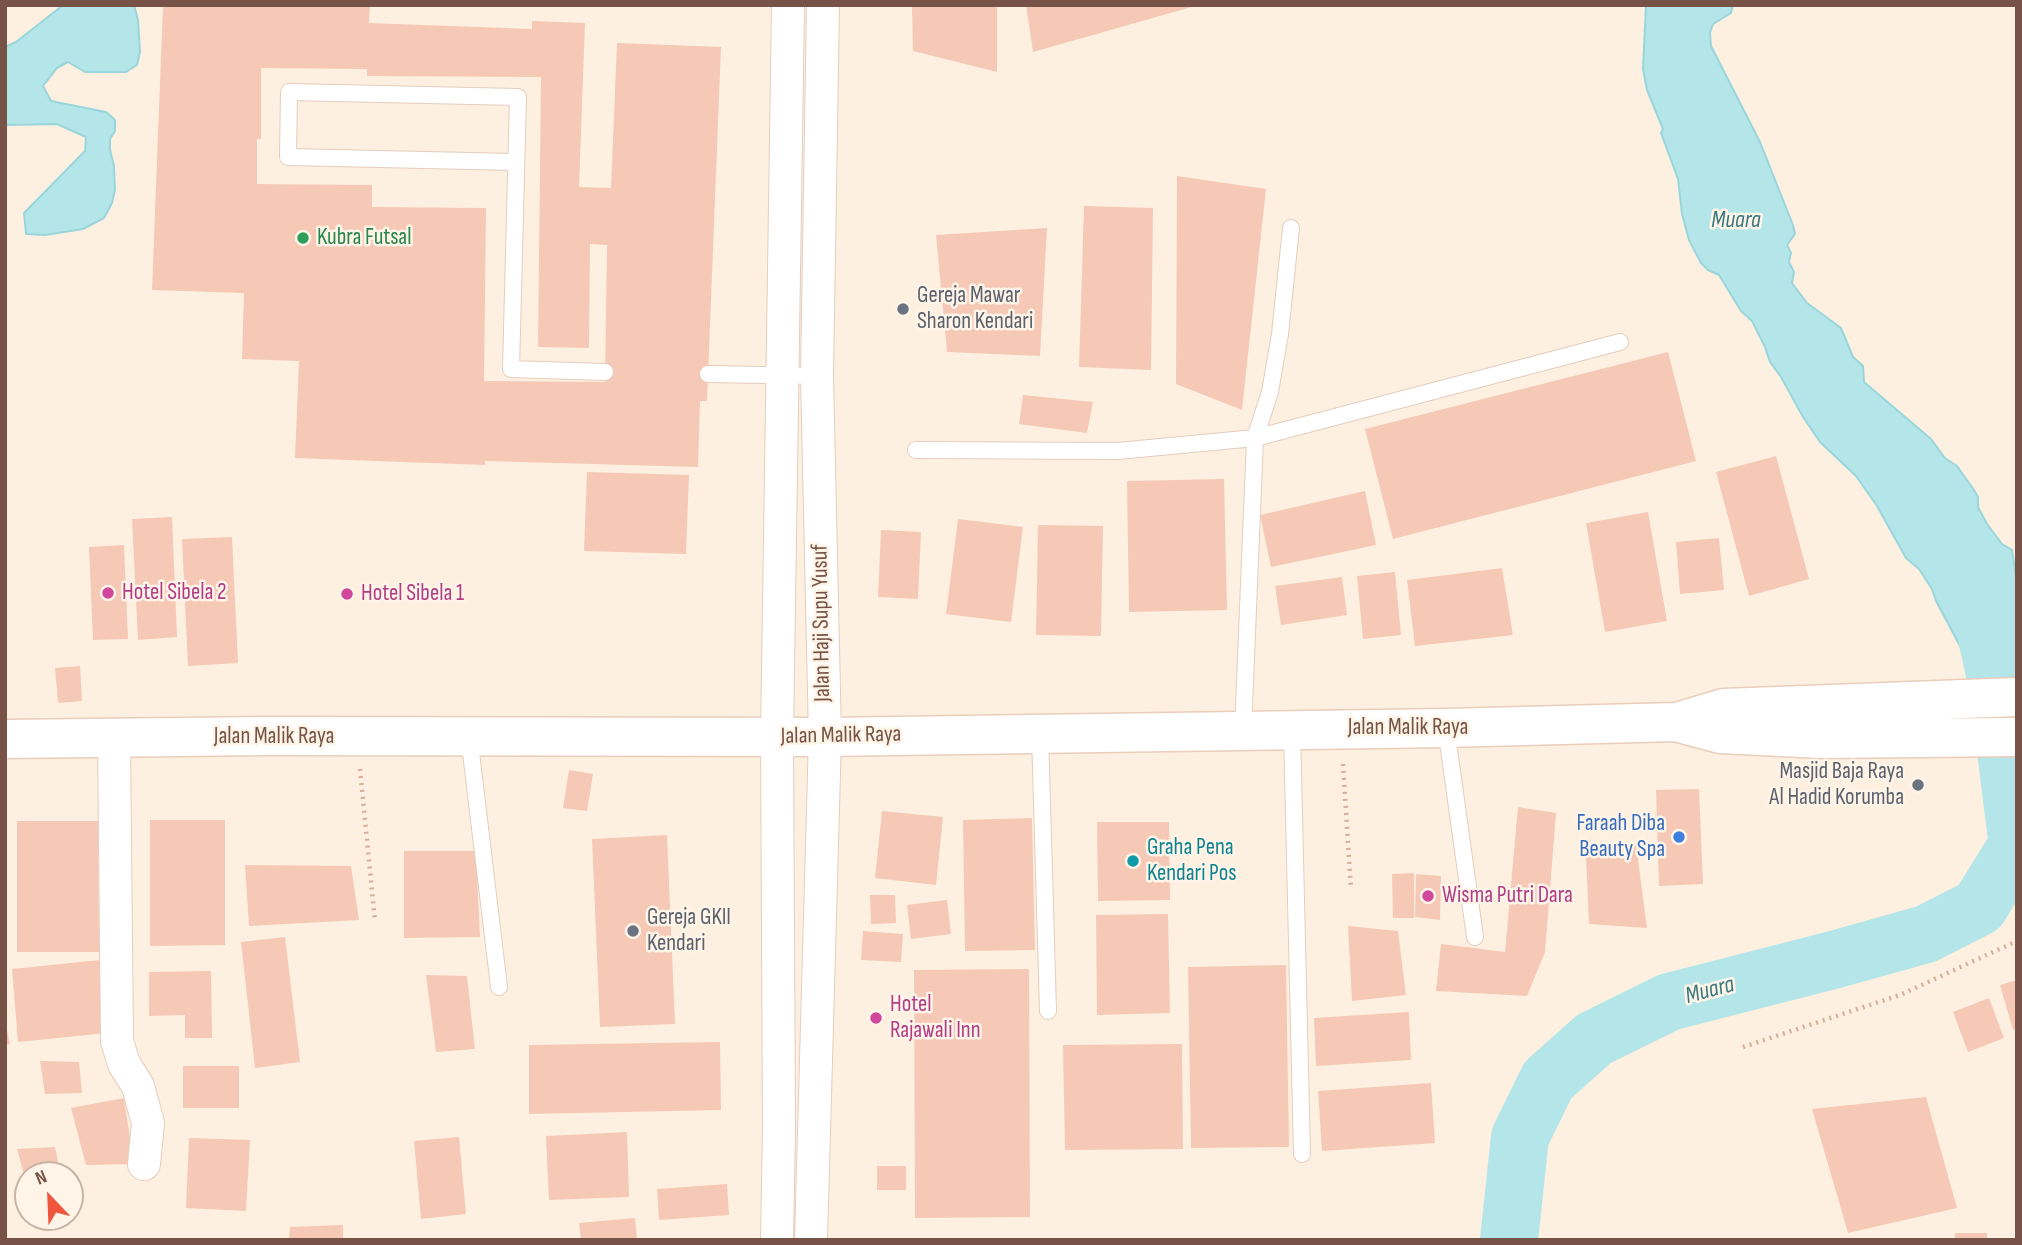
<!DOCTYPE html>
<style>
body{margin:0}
#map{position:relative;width:2022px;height:1245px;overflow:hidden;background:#fef0e0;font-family:"Sofia Sans Condensed",sans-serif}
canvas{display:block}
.frame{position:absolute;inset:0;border:7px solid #765346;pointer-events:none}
.north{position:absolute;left:14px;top:1161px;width:70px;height:70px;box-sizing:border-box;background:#fff4e8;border:2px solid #c8b4a7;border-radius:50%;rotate:337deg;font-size:19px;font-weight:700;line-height:28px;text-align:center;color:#765346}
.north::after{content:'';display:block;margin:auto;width:24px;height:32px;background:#f0553d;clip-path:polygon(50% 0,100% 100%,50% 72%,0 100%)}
</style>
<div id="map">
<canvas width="2022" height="1245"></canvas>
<div class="frame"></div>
<div class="north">N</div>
</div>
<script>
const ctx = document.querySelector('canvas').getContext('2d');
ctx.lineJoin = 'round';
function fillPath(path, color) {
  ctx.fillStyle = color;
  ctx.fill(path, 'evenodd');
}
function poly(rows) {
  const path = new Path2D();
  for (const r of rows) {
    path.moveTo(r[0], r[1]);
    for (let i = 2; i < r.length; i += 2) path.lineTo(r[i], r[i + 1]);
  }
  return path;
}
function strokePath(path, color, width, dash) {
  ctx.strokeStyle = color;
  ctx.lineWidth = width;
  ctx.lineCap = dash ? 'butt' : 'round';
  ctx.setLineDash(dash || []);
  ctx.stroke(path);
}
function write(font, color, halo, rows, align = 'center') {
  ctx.font = font + ' "Sofia Sans Condensed",sans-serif';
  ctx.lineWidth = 5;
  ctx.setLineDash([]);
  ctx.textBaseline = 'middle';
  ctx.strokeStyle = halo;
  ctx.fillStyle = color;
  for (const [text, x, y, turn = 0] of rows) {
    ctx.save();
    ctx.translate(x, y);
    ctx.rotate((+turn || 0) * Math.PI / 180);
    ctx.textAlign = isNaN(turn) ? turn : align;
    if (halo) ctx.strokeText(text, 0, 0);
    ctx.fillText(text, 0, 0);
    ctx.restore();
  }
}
const water = poly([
 [63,5,134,5,138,20,140,52,137,65,126,72,85,72,68,62,57,68,43,86,51,101,106,112,115,120,115,131,110,139,110,150,114,166,115,190,112,203,104,218,83,229,45,235,26,234,24,213,85,151,86,137,57,124,5,125,5,47,16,42,63,5],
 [1646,5,1733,5,1731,13,1713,24,1710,33,1711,46,1760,142,1793,225,1795,234,1787,245,1791,253,1789,262,1794,272,1792,283,1807,303,1841,328,1853,357,1863,366,1864,382,1931,439,1945,458,1957,466,1974,490,1978,497,1978,507,1987,524,2002,544,2012,550,2017,583,2017,687,1979,684,1975,674,1936,601,1932,589,1919,569,1906,558,1877,506,1856,476,1820,442,1803,417,1781,377,1770,362,1765,347,1752,321,1741,311,1719,275,1708,270,1701,263,1689,240,1682,214,1678,179,1661,133,1663,129,1647,90,1643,69,1646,5]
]);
fillPath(water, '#b4e5e8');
strokePath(water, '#99d6db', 2);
strokePath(poly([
 [1987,638,1998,687,2017,839],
 [1509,1240,1520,1137,1548,1080,1594,1039,1669,1002,1833,960,1926,934,1979,907,2017,846]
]), '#b4e5e8', 58);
fillPath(poly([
 [163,5,370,5,369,23,532,29,532,21,585,23,579,187,611,188,617,43,721,47,707,401,700,401,698,467,485,461,485,465,295,458,299,361,242,359,244,293,152,290],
 [261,68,367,69,367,76,541,77,538,347,589,348,590,244,607,245,605,382,484,381,486,208,372,207,372,185,257,184,257,139,261,139],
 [912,5,997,6,997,72,913,51],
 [1026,5,1195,5,1195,6,1033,52],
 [1177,176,1266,189,1242,410,1176,384],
 [1084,206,1153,208,1151,370,1079,367],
 [1047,228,1040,356,947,352,936,235],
 [1668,352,1696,461,1393,539,1365,429],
 [1023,395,1093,402,1087,433,1019,424],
 [1776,456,1809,579,1749,596,1716,472],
 [587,472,689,475,686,554,584,551],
 [1224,479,1227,610,1129,612,1127,481],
 [1365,491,1376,545,1271,567,1260,515],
 [1648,512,1667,621,1605,632,1586,523],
 [172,517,177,637,138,640,132,519],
 [958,519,1023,527,1011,622,946,614],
 [1038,525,1103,526,1101,636,1036,635],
 [881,530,921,532,918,599,878,597],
 [232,537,238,663,188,666,182,539],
 [1719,538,1724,590,1680,594,1676,542],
 [124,545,128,639,93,640,89,547],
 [1502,568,1513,635,1415,646,1407,580],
 [1395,572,1401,635,1363,639,1357,576],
 [1342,577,1347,615,1281,625,1275,586],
 [80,666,82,701,58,703,55,668],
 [569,770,593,774,587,811,563,808],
 [1699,789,1703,884,1659,886,1656,790],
 [1518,807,1556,813,1545,952,1527,996,1436,991,1441,944,1505,952],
 [882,811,943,817,936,885,875,878],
 [1032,818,1035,950,965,951,963,820],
 [150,820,225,820,225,945,150,946],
 [17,821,98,821,99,952,17,952],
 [1097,822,1169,822,1170,900,1098,901],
 [667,835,675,1024,600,1027,592,839],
 [1636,844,1647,928,1589,924,1586,856],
 [404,851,476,851,480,937,404,938],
 [245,865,351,866,359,920,249,926],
 [1414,873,1414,918,1393,918,1392,874],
 [1416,874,1441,876,1440,920,1415,917],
 [870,895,895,895,896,923,871,924],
 [947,900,951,934,911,939,907,905],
 [1168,914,1170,1013,1097,1015,1096,915],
 [1348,926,1398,931,1406,995,1352,1001],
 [863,931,903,934,901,962,861,960],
 [285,937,300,1062,255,1068,241,942],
 [100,960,107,1033,18,1042,12,969],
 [1286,965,1289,1147,1191,1148,1188,967],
 [1029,969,1030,1217,915,1218,914,970],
 [211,971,212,1038,185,1038,185,1015,149,1016,149,972],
 [426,975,467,976,475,1049,436,1052],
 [2017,980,2017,1029,2013,1030,2000,985],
 [1989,998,2004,1038,1968,1052,1953,1012],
 [1409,1012,1411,1060,1316,1066,1314,1018],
 [5,1020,10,1044,5,1045],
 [720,1042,721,1110,529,1114,529,1045],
 [1182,1044,1183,1149,1065,1150,1063,1045],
 [40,1061,79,1062,82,1093,45,1094],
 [183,1066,239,1066,239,1108,183,1108],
 [1431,1083,1435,1143,1322,1151,1318,1091],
 [1926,1097,1957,1208,1848,1233,1812,1109],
 [124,1098,134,1164,86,1165,71,1108],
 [627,1132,629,1197,549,1200,546,1136],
 [459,1137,466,1214,421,1219,414,1141],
 [189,1138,250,1140,246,1211,186,1208],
 [55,1147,61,1175,28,1175,27,1185,17,1149],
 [877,1166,906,1166,906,1190,877,1190],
 [727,1184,729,1215,659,1220,657,1189],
 [635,1218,637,1240,581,1240,579,1223],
 [343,1225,343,1240,289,1240,290,1227],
 [1955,1233,1987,1233,1987,1240,1955,1240]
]), '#f5c9b6');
const lane = poly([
 [516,162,288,157,289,92,518,97,511,369,605,372],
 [708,374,817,376],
 [916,450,1118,451,1255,438,1620,342],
 [1446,728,1475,937],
 [1243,731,1255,438,1270,392,1280,334,1291,228],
 [1292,731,1302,1154],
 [1040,733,1048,1011],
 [469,736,499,987]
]);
const street = poly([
 [114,738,117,1041,124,1064,138,1086,148,1123,144,1164],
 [777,1240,779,1127,777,737,788,5],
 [811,1240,825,737,817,376,823,5]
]);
const secondary = poly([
 [1679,723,1720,734,1823,739,2017,737],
 [5,739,267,736,825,737,1446,728,1677,722,1724,708,2017,697]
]);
strokePath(lane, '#e4cdbf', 18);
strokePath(street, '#e4cdbf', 34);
strokePath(secondary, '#eacdbb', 41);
strokePath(poly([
 [1343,764,1351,889],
 [360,769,375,921],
 [1743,1047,1900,995,2017,941]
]), '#d9ad99', 4.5, [2, 5]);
strokePath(lane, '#fff', 16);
strokePath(street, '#fff', 32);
strokePath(secondary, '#fff', 38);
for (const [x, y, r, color] of [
 [303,238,7,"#2e9e5b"],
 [903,309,7,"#6b7280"],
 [108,593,7,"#d1479c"],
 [347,594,7,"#d1479c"],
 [1918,785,7,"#6b7280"],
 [1679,837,7,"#3f7fe0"],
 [1133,861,7,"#0f9aa8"],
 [1428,896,7,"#d1479c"],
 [633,931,7,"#6b7280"],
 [876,1018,7,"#d1479c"]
]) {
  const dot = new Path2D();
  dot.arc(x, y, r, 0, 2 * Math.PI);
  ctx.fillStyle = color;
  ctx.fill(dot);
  strokePath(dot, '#fff4e8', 2.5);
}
write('23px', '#27864d', '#fff4e8', [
 ["Kubra Futsal",317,238]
], 'left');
write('23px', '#5b616d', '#fff4e8', [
 ["Gereja Mawar",917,296],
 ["Sharon Kendari",917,322],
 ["Masjid Baja Raya",1904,772,"right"],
 ["Al Hadid Korumba",1904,798,"right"],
 ["Gereja GKII",647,918],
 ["Kendari",647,944]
], 'left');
write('23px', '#b23c85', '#fff4e8', [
 ["Hotel Sibela 2",122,593],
 ["Hotel Sibela 1",361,594],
 ["Wisma Putri Dara",1442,896],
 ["Hotel",890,1005],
 ["Rajawali Inn",890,1031]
], 'left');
write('23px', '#765346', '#fff4e8', [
 ["Jalan Haji Supu Yusuf",822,623,-91],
 ["Jalan Malik Raya",1408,728],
 ["Jalan Malik Raya",841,736,-1],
 ["Jalan Malik Raya",274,737]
]);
write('23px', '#366cbe', '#fff4e8', [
 ["Faraah Diba",1665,824],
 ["Beauty Spa",1665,850]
], 'right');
write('23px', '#0d838f', '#fff4e8', [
 ["Graha Pena",1147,848],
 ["Kendari Pos",1147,874]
], 'left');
write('italic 24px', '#39787d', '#fff4e8', [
 ["Muara",1736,221],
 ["Muara",1710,991,-15]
]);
</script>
